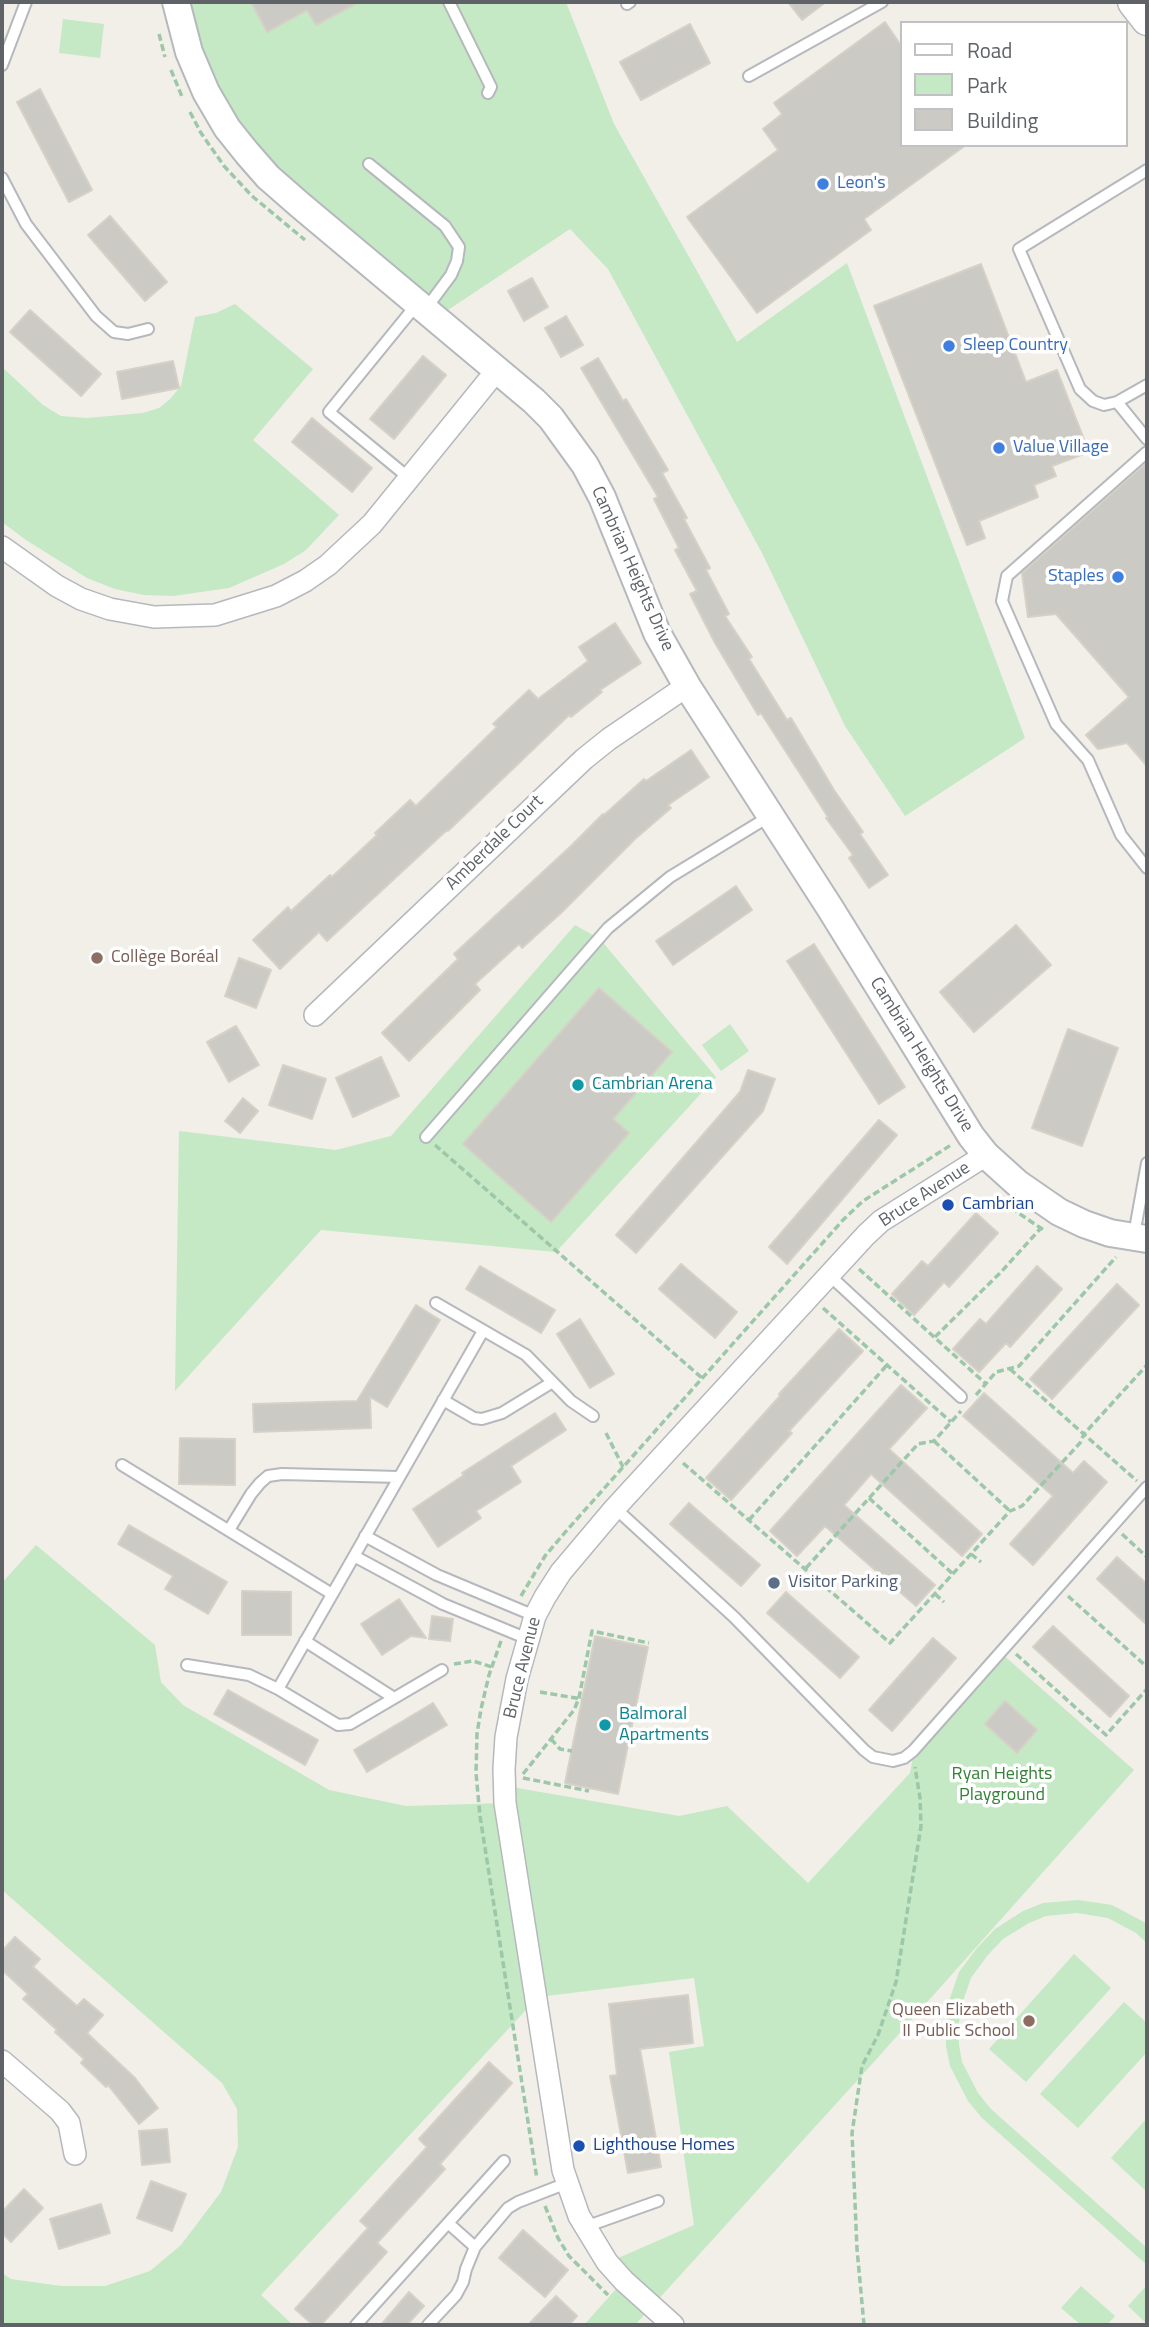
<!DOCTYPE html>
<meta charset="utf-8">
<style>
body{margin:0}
#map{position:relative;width:1149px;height:2327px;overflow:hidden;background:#f1efe8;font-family:"Titillium Web",sans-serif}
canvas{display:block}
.frame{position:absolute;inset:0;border:4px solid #5f6368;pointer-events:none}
.legend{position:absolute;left:900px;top:21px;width:228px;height:126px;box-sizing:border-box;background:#fff;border:2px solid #bfc1c3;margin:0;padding:9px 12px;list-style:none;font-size:21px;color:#5f6368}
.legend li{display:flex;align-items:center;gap:14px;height:35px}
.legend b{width:35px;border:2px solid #bfc1c3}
</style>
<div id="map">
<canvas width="1149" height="2327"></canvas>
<div class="frame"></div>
<ul class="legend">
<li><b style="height:9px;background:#fff"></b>Road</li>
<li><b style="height:19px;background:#c5e8c5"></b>Park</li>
<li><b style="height:19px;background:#cccac5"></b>Building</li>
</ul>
</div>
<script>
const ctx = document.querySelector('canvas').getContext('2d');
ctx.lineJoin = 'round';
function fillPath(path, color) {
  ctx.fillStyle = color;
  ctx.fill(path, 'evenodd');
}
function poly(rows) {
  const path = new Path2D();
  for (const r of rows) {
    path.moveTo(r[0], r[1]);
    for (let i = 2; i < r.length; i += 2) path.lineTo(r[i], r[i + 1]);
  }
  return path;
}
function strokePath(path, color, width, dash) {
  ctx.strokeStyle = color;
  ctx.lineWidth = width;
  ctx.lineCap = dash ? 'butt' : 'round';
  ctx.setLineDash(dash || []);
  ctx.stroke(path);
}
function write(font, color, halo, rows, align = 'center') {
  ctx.font = font + ' "Titillium Web",sans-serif';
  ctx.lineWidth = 7;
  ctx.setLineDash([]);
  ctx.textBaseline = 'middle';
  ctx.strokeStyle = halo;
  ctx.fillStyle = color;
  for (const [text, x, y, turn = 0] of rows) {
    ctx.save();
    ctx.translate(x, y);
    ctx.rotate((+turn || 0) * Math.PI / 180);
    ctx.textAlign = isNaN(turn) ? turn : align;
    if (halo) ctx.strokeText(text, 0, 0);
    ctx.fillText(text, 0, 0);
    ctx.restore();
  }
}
fillPath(poly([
 [177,2,566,2,614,124,737,342,847,263,1025,738,905,816,845,726,762,553,608,269,570,229,436,318,248,153],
 [63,19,104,24,100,58,59,53],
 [235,304,313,369,253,440,339,515,306,550,284,564,229,588,173,596,144,595,115,589,87,578,26,540,2,522,2,367,43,405,61,416,87,418,143,413,159,408,170,399,181,386,195,317,216,313],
 [575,925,600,939,716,1077,556,1252,321,1230,175,1391,179,1131,336,1150,391,1136],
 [730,1024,749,1051,721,1071,702,1045],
 [36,1545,155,1645,161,1682,183,1705,329,1790,406,1806,507,1803,506,1786,679,1816,727,1806,808,1883,910,1773,914,1751,1001,1653,1134,1770,864,2073,635,2325,584,2325,624,2280,609,2262,694,2225,669,2052,704,2046,694,1978,538,1997,261,2295,293,2325,2,2325,2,2273,11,2279,61,2286,105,2286,150,2271,181,2245,221,2192,238,2147,237,2109,222,2083,2,1890,2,1583],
 [1078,1900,1112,1905,1144,1922,1147,1925,1147,1943,1136,1933,1108,1918,1077,1913,1046,1916,1029,1923,1003,1939,987,1956,971,1978,963,2001,959,2022,959,2045,962,2062,978,2093,991,2109,1147,2248,1147,2265,982,2118,968,2101,950,2066,946,2046,946,2022,950,1998,959,1972,977,1948,995,1929,1023,1911,1043,1903],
 [1074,1954,1111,1988,1026,2082,989,2049],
 [1124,2002,1147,2023,1147,2052,1078,2128,1040,2094],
 [1147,2118,1147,2192,1111,2158],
 [1147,2285,1147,2324,1128,2306],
 [1081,2286,1115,2316,1107,2325,1081,2325,1061,2308]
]), '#c5e8c5');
const building = poly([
 [251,2,359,2,316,25,307,10,267,32,251,2],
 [788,2,826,2,802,20,788,2],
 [885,22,902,47,902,145,966,145,864,219,871,230,757,313,687,217,778,150,763,129,782,114,774,103,885,22],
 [690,24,710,63,641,100,620,62,690,24],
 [40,89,92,190,69,202,17,102,40,89],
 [110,216,167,282,145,301,88,235,110,216],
 [981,264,1026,382,1057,370,1089,452,1052,466,1056,476,1034,485,1038,497,979,521,985,538,967,545,874,306,981,264],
 [532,278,548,307,524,321,508,291,532,278],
 [30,310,101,374,81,396,10,332,30,310],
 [566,316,583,345,561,357,545,328,566,316],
 [423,356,446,375,394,439,370,419,423,356],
 [598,358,623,401,626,399,668,470,662,473,687,518,684,519,710,568,706,570,729,614,725,616,752,657,749,659,787,720,791,718,834,790,863,832,860,834,888,875,869,888,849,858,853,855,826,818,828,817,761,713,758,715,715,643,690,594,697,591,675,550,679,548,654,499,658,497,581,368,598,358],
 [173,361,179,388,122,399,117,372,173,361],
 [312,418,372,468,352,492,292,442,312,418],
 [1147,462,1147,766,1127,743,1098,749,1086,735,1129,697,1056,614,1028,617,1022,573,1147,462],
 [615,623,641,663,600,690,602,692,571,717,569,715,448,831,447,830,327,941,319,932,280,969,253,940,288,907,291,911,330,875,332,877,377,835,375,833,410,800,416,806,497,727,493,724,529,690,538,699,588,661,579,647,615,623],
 [691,750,709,777,668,805,671,808,635,839,561,913,522,948,519,944,475,984,480,990,409,1061,382,1033,458,959,454,954,571,846,603,814,604,815,644,779,646,781,691,750],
 [736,886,752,910,673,965,656,941,736,886],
 [1016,925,1051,965,974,1032,940,992,1016,925],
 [814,944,905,1087,879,1104,787,961,814,944],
 [239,958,271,970,256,1008,225,996,239,958],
 [599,988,672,1052,613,1119,629,1133,551,1222,463,1144,599,988],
 [236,1026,259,1065,229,1082,207,1042,236,1026],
 [1068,1029,1118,1048,1082,1146,1032,1128,1068,1029],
 [381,1057,399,1096,353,1117,336,1078,381,1057],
 [283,1065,326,1079,312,1119,269,1105,283,1065],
 [748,1070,775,1079,763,1111,636,1253,616,1235,740,1092,748,1070],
 [243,1098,258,1111,240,1133,225,1121,243,1098],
 [879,1120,897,1135,787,1264,769,1247,879,1120],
 [976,1213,998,1233,949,1287,944,1282,914,1315,892,1294,922,1261,928,1266,976,1213],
 [681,1264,737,1312,715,1338,659,1289,681,1264],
 [480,1266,555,1310,541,1333,466,1289,480,1266],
 [1037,1266,1062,1289,1010,1347,1006,1343,979,1372,953,1349,980,1319,986,1324,1037,1266],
 [1117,1284,1139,1305,1052,1399,1030,1379,1117,1284],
 [416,1305,440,1320,387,1407,370,1397,371,1428,254,1432,253,1404,357,1401,416,1305],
 [580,1319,614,1374,590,1388,557,1334,580,1319],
 [839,1329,863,1351,789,1431,792,1433,731,1500,706,1478,780,1396,779,1394,839,1329],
 [901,1385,927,1408,889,1449,982,1534,962,1556,871,1474,844,1505,935,1585,916,1606,825,1526,797,1556,770,1531,901,1385],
 [984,1393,1073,1473,1084,1461,1107,1482,1033,1565,1010,1544,1053,1496,963,1416,984,1393],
 [555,1413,566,1430,511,1466,521,1482,476,1511,481,1518,438,1547,413,1509,464,1475,462,1473,555,1413],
 [180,1438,235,1439,235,1485,179,1484,180,1438],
 [689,1503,760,1565,741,1586,670,1524,689,1503],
 [129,1525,227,1582,208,1614,165,1589,173,1576,118,1544,129,1525],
 [1117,1557,1147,1584,1147,1625,1097,1579,1117,1557],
 [242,1591,291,1592,291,1635,242,1635,242,1591],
 [786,1592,859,1657,840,1678,767,1613,786,1592],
 [399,1599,426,1638,411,1636,382,1655,361,1624,399,1599],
 [432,1616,453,1619,450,1641,429,1639,432,1616],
 [1053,1626,1129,1696,1110,1717,1033,1647,1053,1626],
 [595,1636,648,1647,618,1794,565,1783,595,1636],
 [933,1638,956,1658,892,1731,869,1710,933,1638],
 [228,1690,318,1740,305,1765,214,1714,228,1690],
 [1005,1701,1037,1730,1017,1753,985,1724,1005,1701],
 [433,1703,447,1725,367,1772,354,1750,433,1703],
 [15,1937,40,1959,33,1967,77,2006,84,1999,103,2015,87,2033,135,2078,158,2108,139,2124,108,2085,106,2087,81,2063,84,2059,55,2032,57,2030,23,1999,28,1994,2,1970,2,1951,15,1937],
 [688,1995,693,2043,640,2049,661,2167,628,2173,610,2076,617,2075,609,2004,688,1995],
 [489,2062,512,2083,440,2164,445,2169,377,2243,387,2252,321,2325,313,2325,295,2309,368,2228,360,2221,427,2147,419,2139,489,2062],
 [167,2129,170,2162,142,2165,139,2131,167,2129],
 [151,2181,186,2194,172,2231,137,2218,151,2181],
 [24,2189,43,2208,11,2242,2,2233,2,2212,24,2189],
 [101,2204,110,2233,59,2249,50,2219,101,2204],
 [523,2230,568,2270,545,2297,499,2258,523,2230],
 [409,2292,424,2306,407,2325,381,2325,409,2292],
 [556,2296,577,2316,569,2325,528,2325,556,2296]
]);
fillPath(building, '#cccac5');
strokePath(building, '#d6d1c6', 2);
const service = poly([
 [449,2,491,87,488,93],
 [627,4,630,2],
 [2,65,26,2],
 [749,76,882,2],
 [369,164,445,226,459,247,457,261,451,275,425,310],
 [1147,170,1019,249,1080,389,1093,401,1104,405,1117,402,1147,385],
 [2,178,26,224,96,316,114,332,128,334,148,329],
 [1117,402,1147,439],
 [1147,452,1007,576,1002,601,1056,724,1088,760,1121,835,1147,868],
 [409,478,329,412,417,304],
 [426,1137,608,928,670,877,770,816],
 [1134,1235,1147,1163],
 [828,1274,961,1397],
 [436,1303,526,1355,571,1401,593,1416],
 [443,1400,474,1418,482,1419,502,1413,551,1383],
 [122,1465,332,1594],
 [615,1508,734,1617,864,1750,873,1757,893,1761,904,1758,913,1751,1147,1487],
 [229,1530,251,1494,260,1483,268,1476,282,1474,399,1477],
 [365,1536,437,1575,535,1616],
 [354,1556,443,1604,528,1639],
 [305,1641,394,1698],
 [187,1665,249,1675,278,1689,338,1725,350,1724,442,1670],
 [278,1689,483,1331],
 [448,2223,475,2247],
 [585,2227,658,2201],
 [356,2325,504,2161],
 [428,2325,456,2295,463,2282,466,2269,475,2247,508,2208,518,2202,567,2183]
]);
const minor = poly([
 [2,547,57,586,81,599,110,609,154,617,215,615,276,596,305,581,328,565,372,524,497,370],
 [315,1015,584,759,609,739,687,686],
 [2,2061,60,2111,69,2123,75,2154],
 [673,2325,624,2281,607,2262,579,2216,563,2170,505,1803,504,1769,506,1737,517,1679,535,1616,545,1597,561,1572,615,1508,866,1235,881,1221,986,1155]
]);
const tertiary = poly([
 [176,2,189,52,206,92,227,128,247,153,268,177,300,205,534,401,551,418,585,465,602,497,657,633,687,686,830,908,971,1136,986,1155,1017,1183,1059,1212,1084,1224,1110,1233,1147,1239]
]);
const secondary = poly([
 [1133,2,1147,20]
]);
strokePath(service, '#b5b8bc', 14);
strokePath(minor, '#b5b8bc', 24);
strokePath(tertiary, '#b5b8bc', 30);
strokePath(secondary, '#b6babf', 33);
strokePath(poly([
 [159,34,165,57],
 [171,70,183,99],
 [190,112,201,133,224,166,252,196,305,240],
 [435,1145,702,1378],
 [1011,1208,1045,1231],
 [859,1269,986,1384],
 [823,1308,951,1422],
 [935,1337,1002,1271,1040,1229],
 [1010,1369,1137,1481],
 [976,1395,996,1372,1019,1366,1116,1257],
 [606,1433,623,1467],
 [934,1441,1010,1511],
 [683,1463,890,1643,1010,1511,1022,1506,1080,1443,1084,1434,1147,1365],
 [869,1498,953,1574],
 [749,1520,887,1365],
 [1122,1534,1147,1557],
 [971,1554,981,1562],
 [806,1568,918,1444,934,1441,961,1411],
 [935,1594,944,1602],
 [521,1596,545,1556,568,1529,843,1220,863,1201,951,1145],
 [1068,1596,1147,1667],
 [501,1641,489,1675,481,1709,477,1734,476,1773,480,1816,537,2179],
 [1016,1654,1106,1735,1147,1689],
 [454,1664,473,1661,492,1667],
 [540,1692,582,1699],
 [551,1739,560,1749,572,1751],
 [523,1774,574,1710,579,1698,592,1631,649,1643],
 [523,1778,589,1791],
 [545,2206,558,2238,569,2256,608,2295],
 [864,2325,857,2249,852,2133,862,2066,878,2035,896,1982,921,1826,920,1798,915,1767]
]), '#9cc7a9', 3.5, [7, 3.5]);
strokePath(service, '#fff', 10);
strokePath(minor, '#fff', 21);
strokePath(tertiary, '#fff', 26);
strokePath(secondary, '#fff', 30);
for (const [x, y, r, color] of [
 [823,184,7,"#3f7fe0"],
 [949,346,7,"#3f7fe0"],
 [999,448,7,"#3f7fe0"],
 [1118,577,7,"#3f7fe0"],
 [97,958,7,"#8d6e63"],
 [578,1085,7,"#0f9aa8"],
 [948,1205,7,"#1a4fb4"],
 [774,1583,7,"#5c6f8a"],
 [605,1725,7,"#0f9aa8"],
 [1029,2021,7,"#8d6e63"],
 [579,2146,7,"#1a4fb4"]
]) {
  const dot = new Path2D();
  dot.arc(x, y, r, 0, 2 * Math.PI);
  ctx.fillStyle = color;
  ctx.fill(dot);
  strokePath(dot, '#fff', 2.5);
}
write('18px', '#366cbe', '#fff', [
 ["Leon's",837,184],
 ["Sleep Country",963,346],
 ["Value Village",1013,448],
 ["Staples",1104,577,"right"]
], 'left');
write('18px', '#5f6368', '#fff', [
 ["Cambrian Heights Drive",632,569,66],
 ["Amberdale Court",495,843,-44],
 ["Cambrian Heights Drive",921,1055,58],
 ["Bruce Avenue",925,1195,-33],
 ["Bruce Avenue",523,1668,-76]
]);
write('18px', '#785e54', '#fff', [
 ["Collège Boréal",111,958],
 ["Queen Elizabeth",1015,2011,"right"],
 ["II Public School",1015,2032,"right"]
], 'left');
write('18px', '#0d838f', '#fff', [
 ["Cambrian Arena",592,1085],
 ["Balmoral",619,1715],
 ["Apartments",619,1736]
], 'left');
write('18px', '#164399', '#fff', [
 ["Cambrian",962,1205],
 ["Lighthouse Homes",593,2146]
], 'left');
write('18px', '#4e5e75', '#fff', [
 ["Visitor Parking",788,1583]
], 'left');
write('18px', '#348238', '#fff', [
 ["Ryan Heights",1002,1775],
 ["Playground",1002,1796]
]);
</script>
